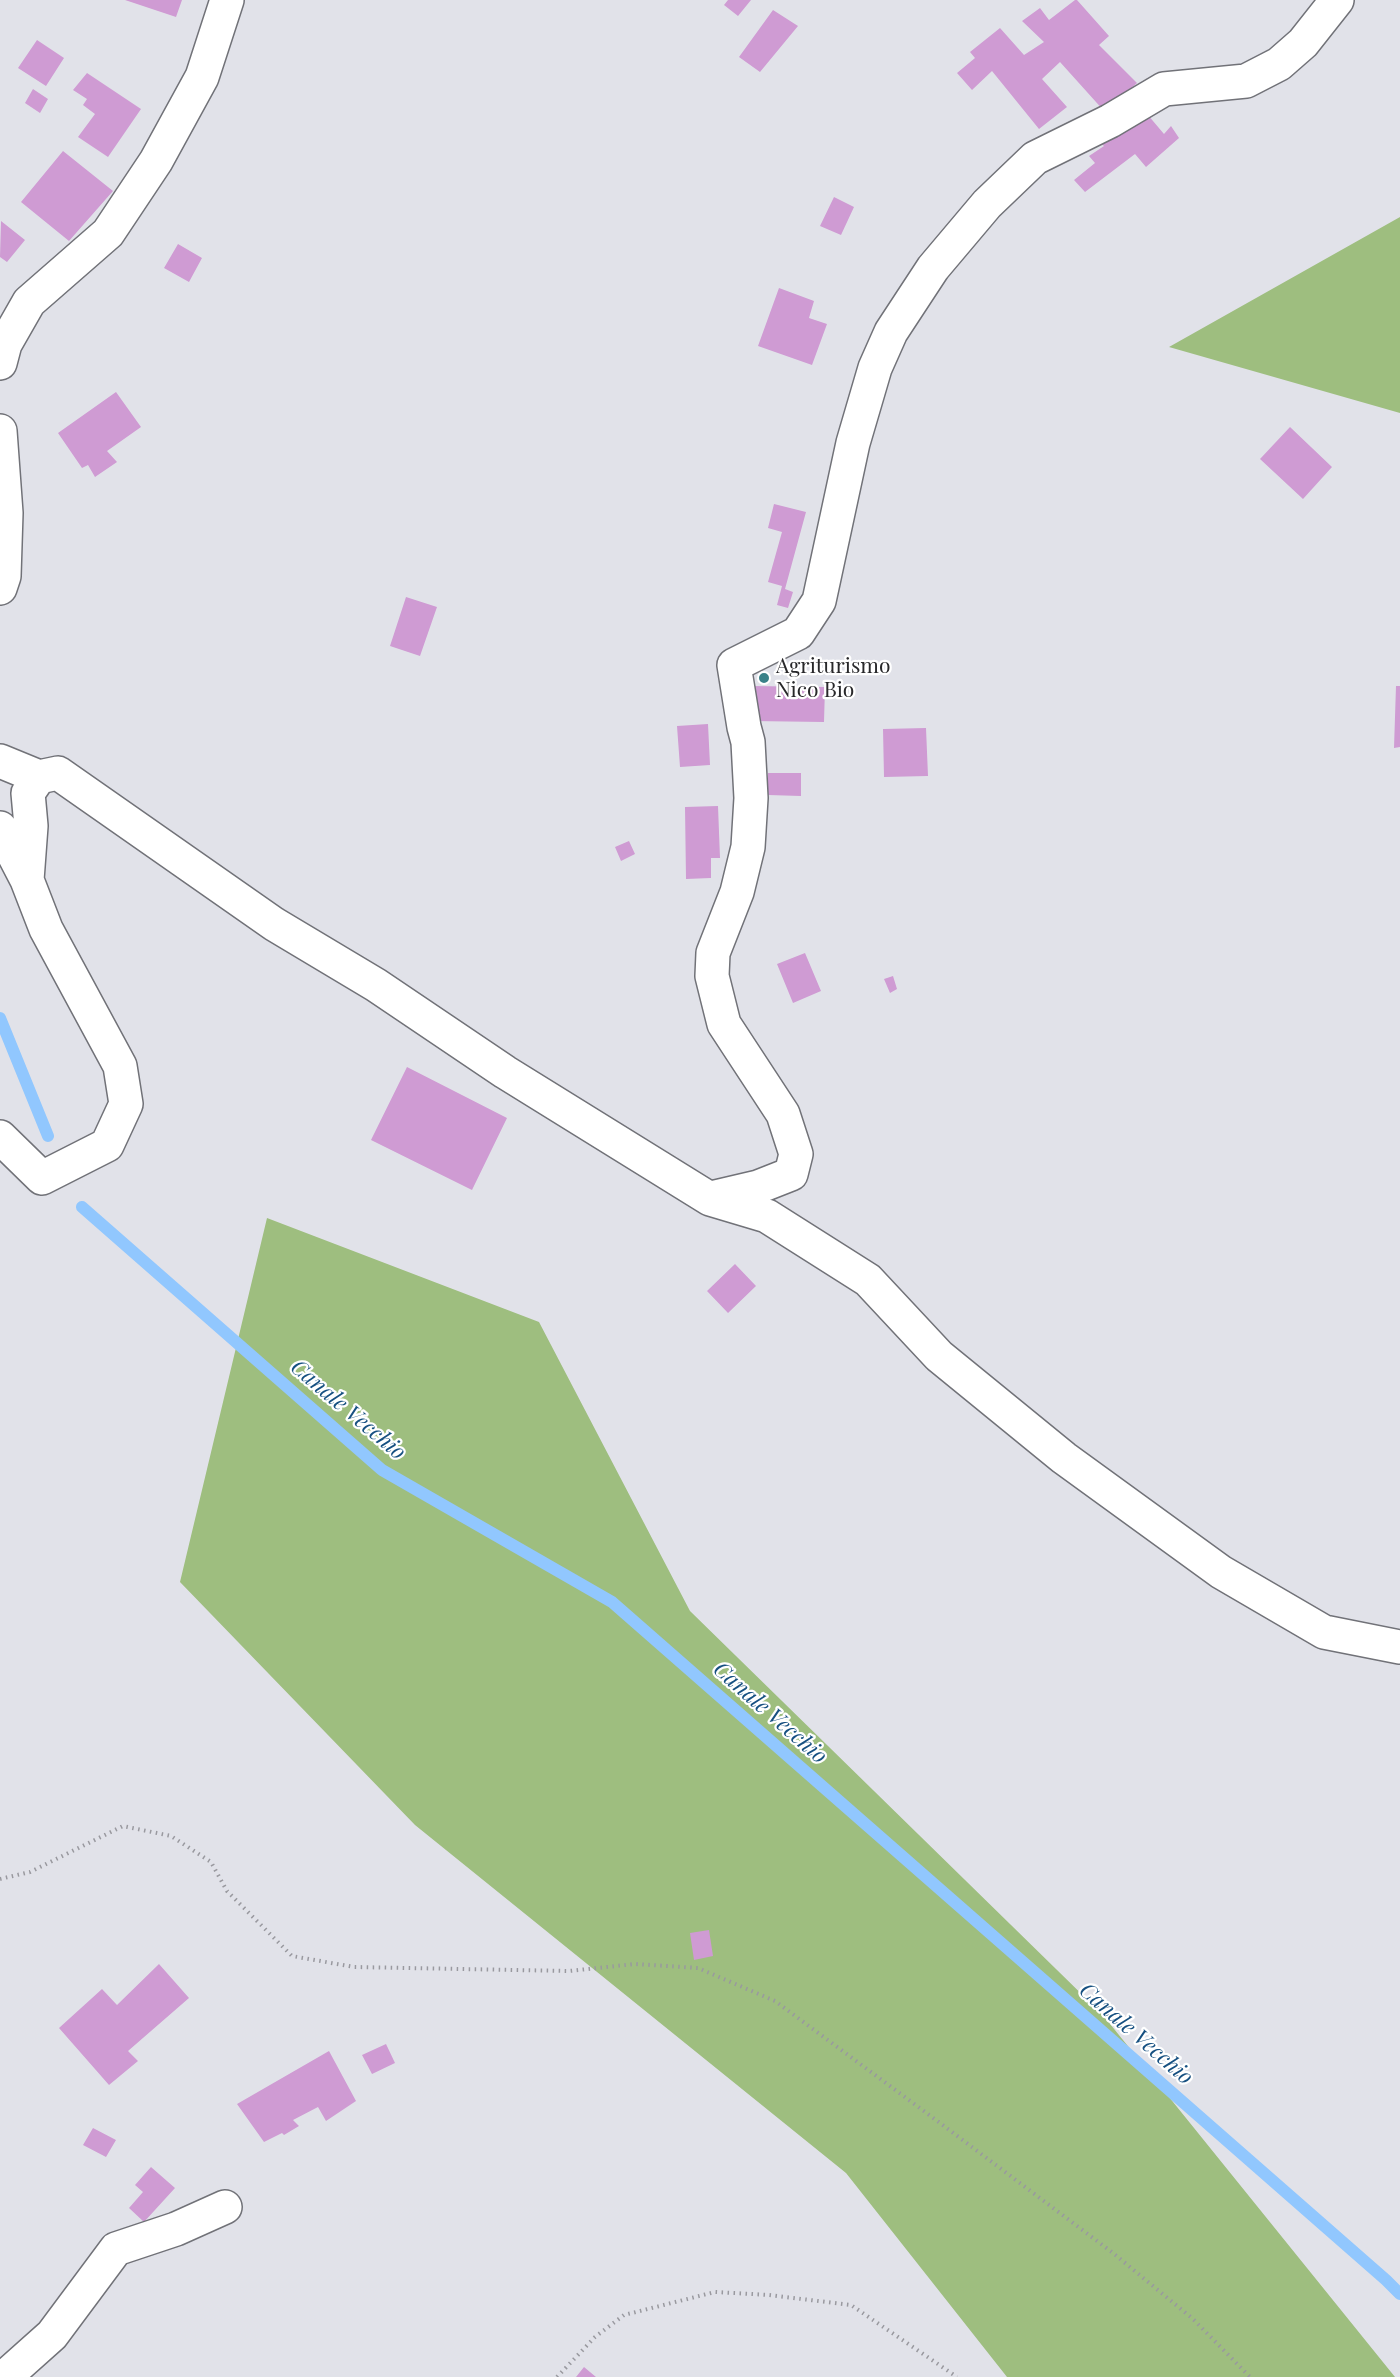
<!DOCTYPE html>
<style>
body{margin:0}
canvas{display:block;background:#e1e2e9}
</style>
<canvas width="1400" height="2377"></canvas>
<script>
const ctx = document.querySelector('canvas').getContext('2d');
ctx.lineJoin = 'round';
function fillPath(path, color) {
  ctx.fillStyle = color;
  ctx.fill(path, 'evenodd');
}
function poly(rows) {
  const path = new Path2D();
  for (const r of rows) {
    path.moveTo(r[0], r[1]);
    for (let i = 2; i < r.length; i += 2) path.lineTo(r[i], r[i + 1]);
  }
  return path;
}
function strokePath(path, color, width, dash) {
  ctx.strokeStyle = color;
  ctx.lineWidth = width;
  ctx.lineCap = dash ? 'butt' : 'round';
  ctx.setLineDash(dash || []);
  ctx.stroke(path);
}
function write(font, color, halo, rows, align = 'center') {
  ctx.font = font + ' "Playfair Display",serif';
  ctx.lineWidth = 4.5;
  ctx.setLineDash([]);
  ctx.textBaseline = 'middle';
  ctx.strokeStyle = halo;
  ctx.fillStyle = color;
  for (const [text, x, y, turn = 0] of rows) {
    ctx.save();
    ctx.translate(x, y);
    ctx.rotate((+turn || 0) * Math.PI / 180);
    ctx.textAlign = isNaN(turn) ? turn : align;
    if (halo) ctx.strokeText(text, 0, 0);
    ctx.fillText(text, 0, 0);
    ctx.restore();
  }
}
fillPath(poly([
 [1400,217,1400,413,1169,347],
 [267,1218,539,1322,690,1611,1102,2014,1395,2377,1007,2377,846,2173,415,1825,180,1582]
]), '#9ebe7f');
strokePath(poly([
 [0,1018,48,1136],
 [82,1207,382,1470,612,1602,1386,2280,1400,2294]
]), '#91c7fe', 12);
fillPath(poly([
 [125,0,182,0,176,17],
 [728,0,751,0,738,16,724,5],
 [1075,0,1077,0,1109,36,1099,45,1137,83,1105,112,1060,62,1042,79,1067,107,1039,129,992,71,972,90,957,73,975,58,970,52,1000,28,1024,55,1044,42,1022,21,1040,8,1049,20],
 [773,10,798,26,760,72,739,57],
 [37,40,64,58,46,86,18,68],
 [87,73,141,109,108,157,78,137,95,114,83,105,87,99,73,90],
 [33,89,48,99,40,113,25,103],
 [1142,108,1164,134,1171,126,1179,138,1146,167,1135,154,1085,192,1074,180,1095,163,1089,156,1104,146,1098,140],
 [63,151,113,191,69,241,21,202],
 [834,197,854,207,841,235,820,226],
 [1,221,25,240,7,262,0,257],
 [178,244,202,258,189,282,164,268],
 [779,288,814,301,809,318,827,324,812,365,758,346],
 [116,392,141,427,107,451,117,462,95,477,88,465,82,468,58,433],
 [1290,427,1332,467,1303,499,1260,459],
 [774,504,806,512,785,589,793,592,788,608,777,605,782,586,768,582,782,532,768,528],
 [406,597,437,607,420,656,390,646],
 [751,686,825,687,824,722,751,721],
 [1396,686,1400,686,1400,747,1394,748],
 [708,724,710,765,680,767,677,726],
 [926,728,928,776,884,777,883,729],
 [768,773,801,773,801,796,768,795],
 [718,806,720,858,711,858,711,878,686,879,685,807],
 [629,841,635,854,621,861,615,847],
 [805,953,821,991,793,1003,777,964],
 [893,976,897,989,890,993,884,979],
 [407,1067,507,1118,472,1190,371,1140],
 [735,1264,756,1286,728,1313,707,1291],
 [709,1930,713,1956,694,1960,690,1933],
 [159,1964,189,1998,128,2051,138,2061,109,2085,59,2028,102,1989,117,2005],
 [386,2044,395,2063,372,2074,362,2055],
 [329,2051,356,2101,326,2121,318,2107,293,2120,299,2126,284,2135,282,2133,264,2142,237,2104],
 [93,2128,116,2140,106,2157,83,2145],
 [151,2167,175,2188,144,2222,129,2208,143,2192,135,2185],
 [584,2367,596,2377,576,2377]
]), '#cf9bd3');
const street = poly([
 [0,363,5,344,29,302,108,233,156,161,202,77,227,0],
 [0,431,6,513,4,576,0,588],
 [0,761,39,777,58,773,274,924,376,985,505,1072,710,1199,767,1216,868,1280,939,1356,1064,1458,1221,1572,1324,1632,1400,1647],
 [0,828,27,880],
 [0,1137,42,1178,107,1145,126,1104,120,1066,46,929,27,880,31,826,28,793,39,777],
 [711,1198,758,1187,791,1174,796,1154,783,1114,724,1024,712,976,713,953,737,892,748,847,751,798,748,742,744,727,734,665,798,633,819,601,853,443,875,368,891,332,933,268,987,204,1035,158,1110,121,1164,89,1246,81,1279,64,1303,43,1337,0],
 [5,2377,52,2335,116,2249,176,2229,225,2207]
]);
strokePath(street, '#717278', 36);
strokePath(poly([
 [0,1879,30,1872,123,1826,171,1836,211,1862,227,1891,292,1956,354,1967,569,1971,635,1964,698,1968,775,2001,940,2123,1113,2253,1193,2319,1250,2377],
 [557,2377,595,2337,624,2315,715,2292,769,2295,851,2305,957,2377]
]), '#99999f', 4, [1.5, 4.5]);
strokePath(street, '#fff', 33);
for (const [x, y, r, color] of [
 [764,678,6,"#398188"]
]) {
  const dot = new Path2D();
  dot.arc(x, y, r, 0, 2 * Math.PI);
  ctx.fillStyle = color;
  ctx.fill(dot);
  strokePath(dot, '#fff', 2);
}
write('21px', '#28282a', '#fff', [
 ["Agriturismo",776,666],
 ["Nico Bio",776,690]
], 'left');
write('italic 22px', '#165081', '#fff', [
 ["Canale Vecchio",348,1410,40],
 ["Canale Vecchio",770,1713,41],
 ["Canale Vecchio",1136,2034,41]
]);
</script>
